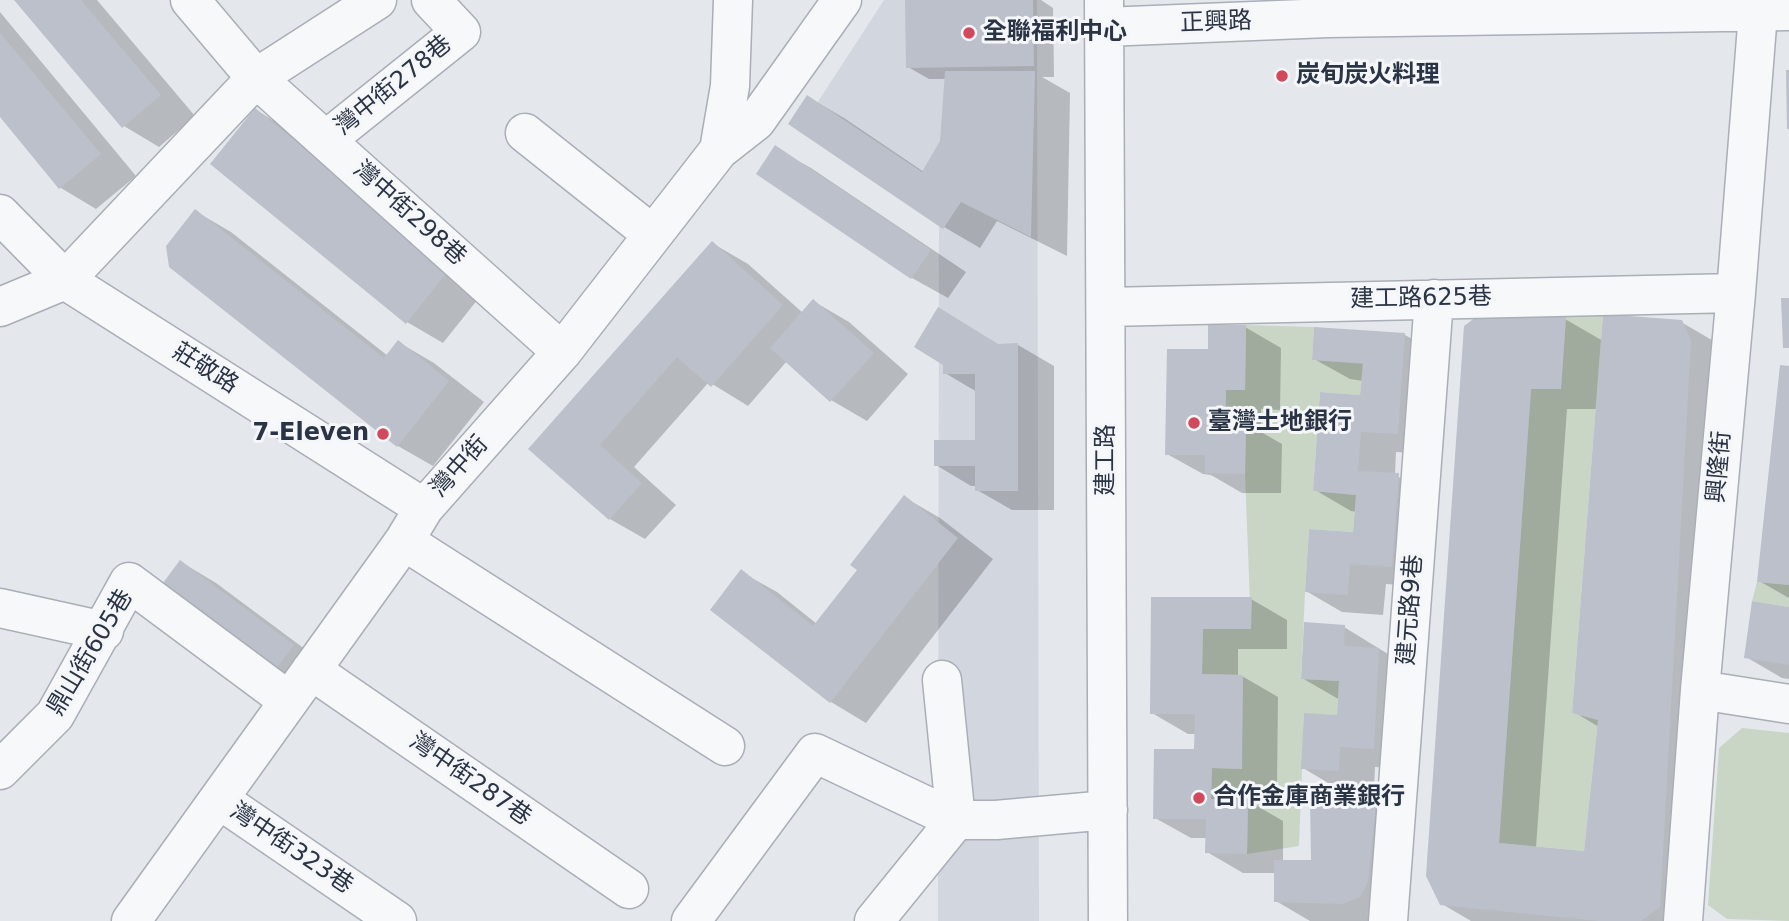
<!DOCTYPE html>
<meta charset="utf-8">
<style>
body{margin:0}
canvas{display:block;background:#e4e7ec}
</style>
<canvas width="1789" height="921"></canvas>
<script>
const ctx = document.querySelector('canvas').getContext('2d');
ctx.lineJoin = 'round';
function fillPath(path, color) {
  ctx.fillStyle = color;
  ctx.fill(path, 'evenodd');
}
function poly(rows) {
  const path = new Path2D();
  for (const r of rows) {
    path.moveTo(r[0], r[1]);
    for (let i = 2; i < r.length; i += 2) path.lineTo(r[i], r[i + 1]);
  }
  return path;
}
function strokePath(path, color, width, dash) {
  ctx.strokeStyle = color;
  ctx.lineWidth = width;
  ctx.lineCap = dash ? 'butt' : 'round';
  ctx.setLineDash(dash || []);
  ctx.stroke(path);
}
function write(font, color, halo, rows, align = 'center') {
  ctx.font = font + ' "DejaVu Sans","Noto Sans TC",sans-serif';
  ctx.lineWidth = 6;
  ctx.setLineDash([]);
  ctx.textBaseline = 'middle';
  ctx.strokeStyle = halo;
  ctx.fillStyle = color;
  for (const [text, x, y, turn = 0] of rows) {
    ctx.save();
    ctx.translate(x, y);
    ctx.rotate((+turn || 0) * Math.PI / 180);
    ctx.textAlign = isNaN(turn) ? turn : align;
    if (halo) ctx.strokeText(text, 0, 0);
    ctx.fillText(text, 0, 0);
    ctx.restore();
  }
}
fillPath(poly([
 [884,0,1037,0,1039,921,938,921,939,204,812,111]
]), '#d2d6de');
fillPath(poly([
 [1603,314,1572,713,1598,720,1584,851,1499,843,1531,389,1561,389,1566,317],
 [1246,325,1314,327,1312,360,1363,364,1360,395,1320,392,1313,491,1356,495,1353,532,1309,529,1305,592,1301,679,1339,681,1337,715,1304,714,1299,846,1247,854,1248,799,1211,799,1212,768,1241,769,1243,675,1202,674,1203,629,1251,629,1245,474,1246,422,1225,421,1226,390,1245,390],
 [1757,582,1789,585,1789,607,1752,601],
 [1742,728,1789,733,1789,921,1727,919,1708,905,1719,748]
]), '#c9d6c5');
fillPath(poly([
 [17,0,97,0,195,116,159,147,124,126],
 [907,0,1041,0,1053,8,1054,77,1042,77,1070,93,1067,256,997,221,980,248,944,227,808,97,844,118,924,172,942,141,946,79,929,79,908,67],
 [0,12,136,176,96,209,61,188,0,115],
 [256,110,291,131,486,289,443,343,407,322],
 [775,148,811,168,966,272,948,298,912,278,758,174],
 [195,211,231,232,388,356,398,342,434,363,484,402,433,466,398,446],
 [712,243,748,264,803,313,813,301,849,322,908,374,867,421,831,400,787,361,748,406,709,382,634,467,676,505,645,539,610,519,531,449],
 [1565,319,1603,341,1681,322,1717,343,1696,921,1471,921,1442,904,1465,327],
 [1567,409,1598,409,1574,712,1599,727,1586,852,1536,848],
 [1245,327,1281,348,1280,410,1261,409,1261,432,1282,444,1281,493,1242,493,1211,475,1203,474,1167,454,1210,351],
 [1405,335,1441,355,1433,454,1396,452,1395,475,1434,496,1427,587,1386,584,1383,615,1342,612,1306,591,1355,534,1357,512,1351,511,1315,490,1362,397,1363,381,1350,379,1314,359],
 [999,345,1018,345,1054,366,1054,510,1012,510,977,490,977,486,971,486,936,465,977,442,977,392,945,373],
 [1789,368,1789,598,1759,581],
 [904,497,940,518,993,559,866,723,831,702,741,572,777,592,817,624,859,570],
 [181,562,216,583,329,667,311,691,275,671],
 [1153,598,1251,599,1287,620,1287,649,1238,649,1238,676,1242,676,1278,697,1277,788,1247,788,1247,800,1283,821,1283,862,1313,862,1335,802,1335,787,1303,768,1339,717,1340,700,1302,678,1344,627,1414,670,1409,769,1375,767,1374,789,1413,809,1386,921,1310,921,1276,901,1276,873,1243,873,1207,852,1207,838,1191,838,1155,818,1196,750,1196,734,1188,734,1152,713],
 [1789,608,1789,679,1782,678,1746,657]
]), '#0003');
fillPath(poly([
 [14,0,81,0,161,95,122,128],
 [905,0,1033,0,1034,66,906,68],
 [0,33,101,154,59,189,0,117],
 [1786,70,1789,70,1789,129,1787,129],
 [945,71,1035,71,1031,237,961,202,943,229,788,124,807,95,922,172,940,141],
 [255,108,451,267,406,324,210,164],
 [775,145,931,250,911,279,756,174],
 [195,209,384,358,398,340,449,381,397,447,169,267,166,246],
 [712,241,783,305,711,387,677,357,600,445,642,483,609,520,528,449],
 [1781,298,1789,298,1789,348,1783,348],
 [813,299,874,353,830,402,770,348],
 [938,307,998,344,1018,343,1018,491,975,491,975,466,934,466,934,440,975,440,975,374,943,374,943,365,914,347],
 [1480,314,1566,317,1561,389,1531,389,1499,843,1584,851,1598,720,1572,713,1603,314,1682,320,1691,340,1660,907,1641,921,1599,921,1440,905,1426,876,1464,326],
 [1208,325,1246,325,1245,390,1226,390,1225,421,1246,422,1245,474,1205,473,1205,455,1165,455,1167,349,1208,349],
 [1314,327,1405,333,1398,434,1361,432,1358,471,1399,473,1392,567,1350,564,1348,595,1305,592,1309,529,1353,532,1356,495,1313,491,1320,392,1360,395,1363,363,1312,360],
 [1780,365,1789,366,1789,585,1757,582],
 [904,495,958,538,830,703,710,610,741,569,813,626,857,570,850,565],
 [180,560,294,645,274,672,160,587],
 [1151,597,1252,597,1251,629,1203,629,1202,674,1243,675,1242,769,1212,768,1211,799,1248,799,1247,854,1205,853,1206,819,1153,819,1154,749,1194,749,1195,714,1150,714],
 [1752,601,1789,607,1789,665,1744,658],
 [1304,622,1345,625,1344,646,1379,648,1374,749,1340,747,1339,771,1301,769,1304,713,1337,715,1339,681,1301,679],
 [1333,785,1378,787,1368,881,1360,897,1342,904,1274,902,1274,860,1311,860,1310,800,1333,800]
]), '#bbc0ca');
const minor = poly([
 [190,0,256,78,562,352],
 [1104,0,1108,921],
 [1104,27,1328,18,1789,11],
 [525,133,652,234],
 [326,140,461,32,431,0],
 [719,150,756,121,842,0],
 [0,214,65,280,424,508],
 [0,307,65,280,256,78,377,0],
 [1106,307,1736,293],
 [404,541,725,746],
 [0,608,104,631],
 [311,670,629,889],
 [1700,690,1789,704],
 [0,770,55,715,129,582,289,701],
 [220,800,397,921],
 [131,921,404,541,424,508,562,352,719,150,730,86,733,0],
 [691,921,815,753,956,820,996,820,1108,810],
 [874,921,956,820,942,680],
 [1388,921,1434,299],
 [1683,921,1700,690,1736,293,1759,0]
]);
strokePath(minor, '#a9aeb7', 41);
strokePath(minor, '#f7f8fa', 38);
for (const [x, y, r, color] of [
 [969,33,7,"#d1495b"],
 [1282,76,7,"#d1495b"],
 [1194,423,7,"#d1495b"],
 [383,434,7,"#d1495b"],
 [1199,798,7,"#d1495b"]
]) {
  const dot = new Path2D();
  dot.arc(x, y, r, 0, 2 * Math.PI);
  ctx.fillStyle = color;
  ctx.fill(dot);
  strokePath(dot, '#f4f6f9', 2.5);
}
write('24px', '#2b3445', '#f4f6f9', [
 ["正興路",1216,23,-2],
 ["灣中街278巷",394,86,-39],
 ["灣中街298巷",409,214,42],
 ["建工路625巷",1421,299,-1],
 ["莊敬路",205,369,32],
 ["建工路",1107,460,-90],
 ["灣中街",460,467,-48],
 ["興隆街",1720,467,-85],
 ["建元路9巷",1411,610,-86],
 ["鼎山街605巷",91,653,-59],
 ["灣中街287巷",470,780,35],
 ["灣中街323巷",291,849,34]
]);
write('bold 24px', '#2b3445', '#f4f6f9', [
 ["全聯福利中心",983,33],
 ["炭旬炭火料理",1296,76],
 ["臺灣土地銀行",1208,423],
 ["7-Eleven",369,434,"right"],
 ["合作金庫商業銀行",1213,798]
], 'left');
</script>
